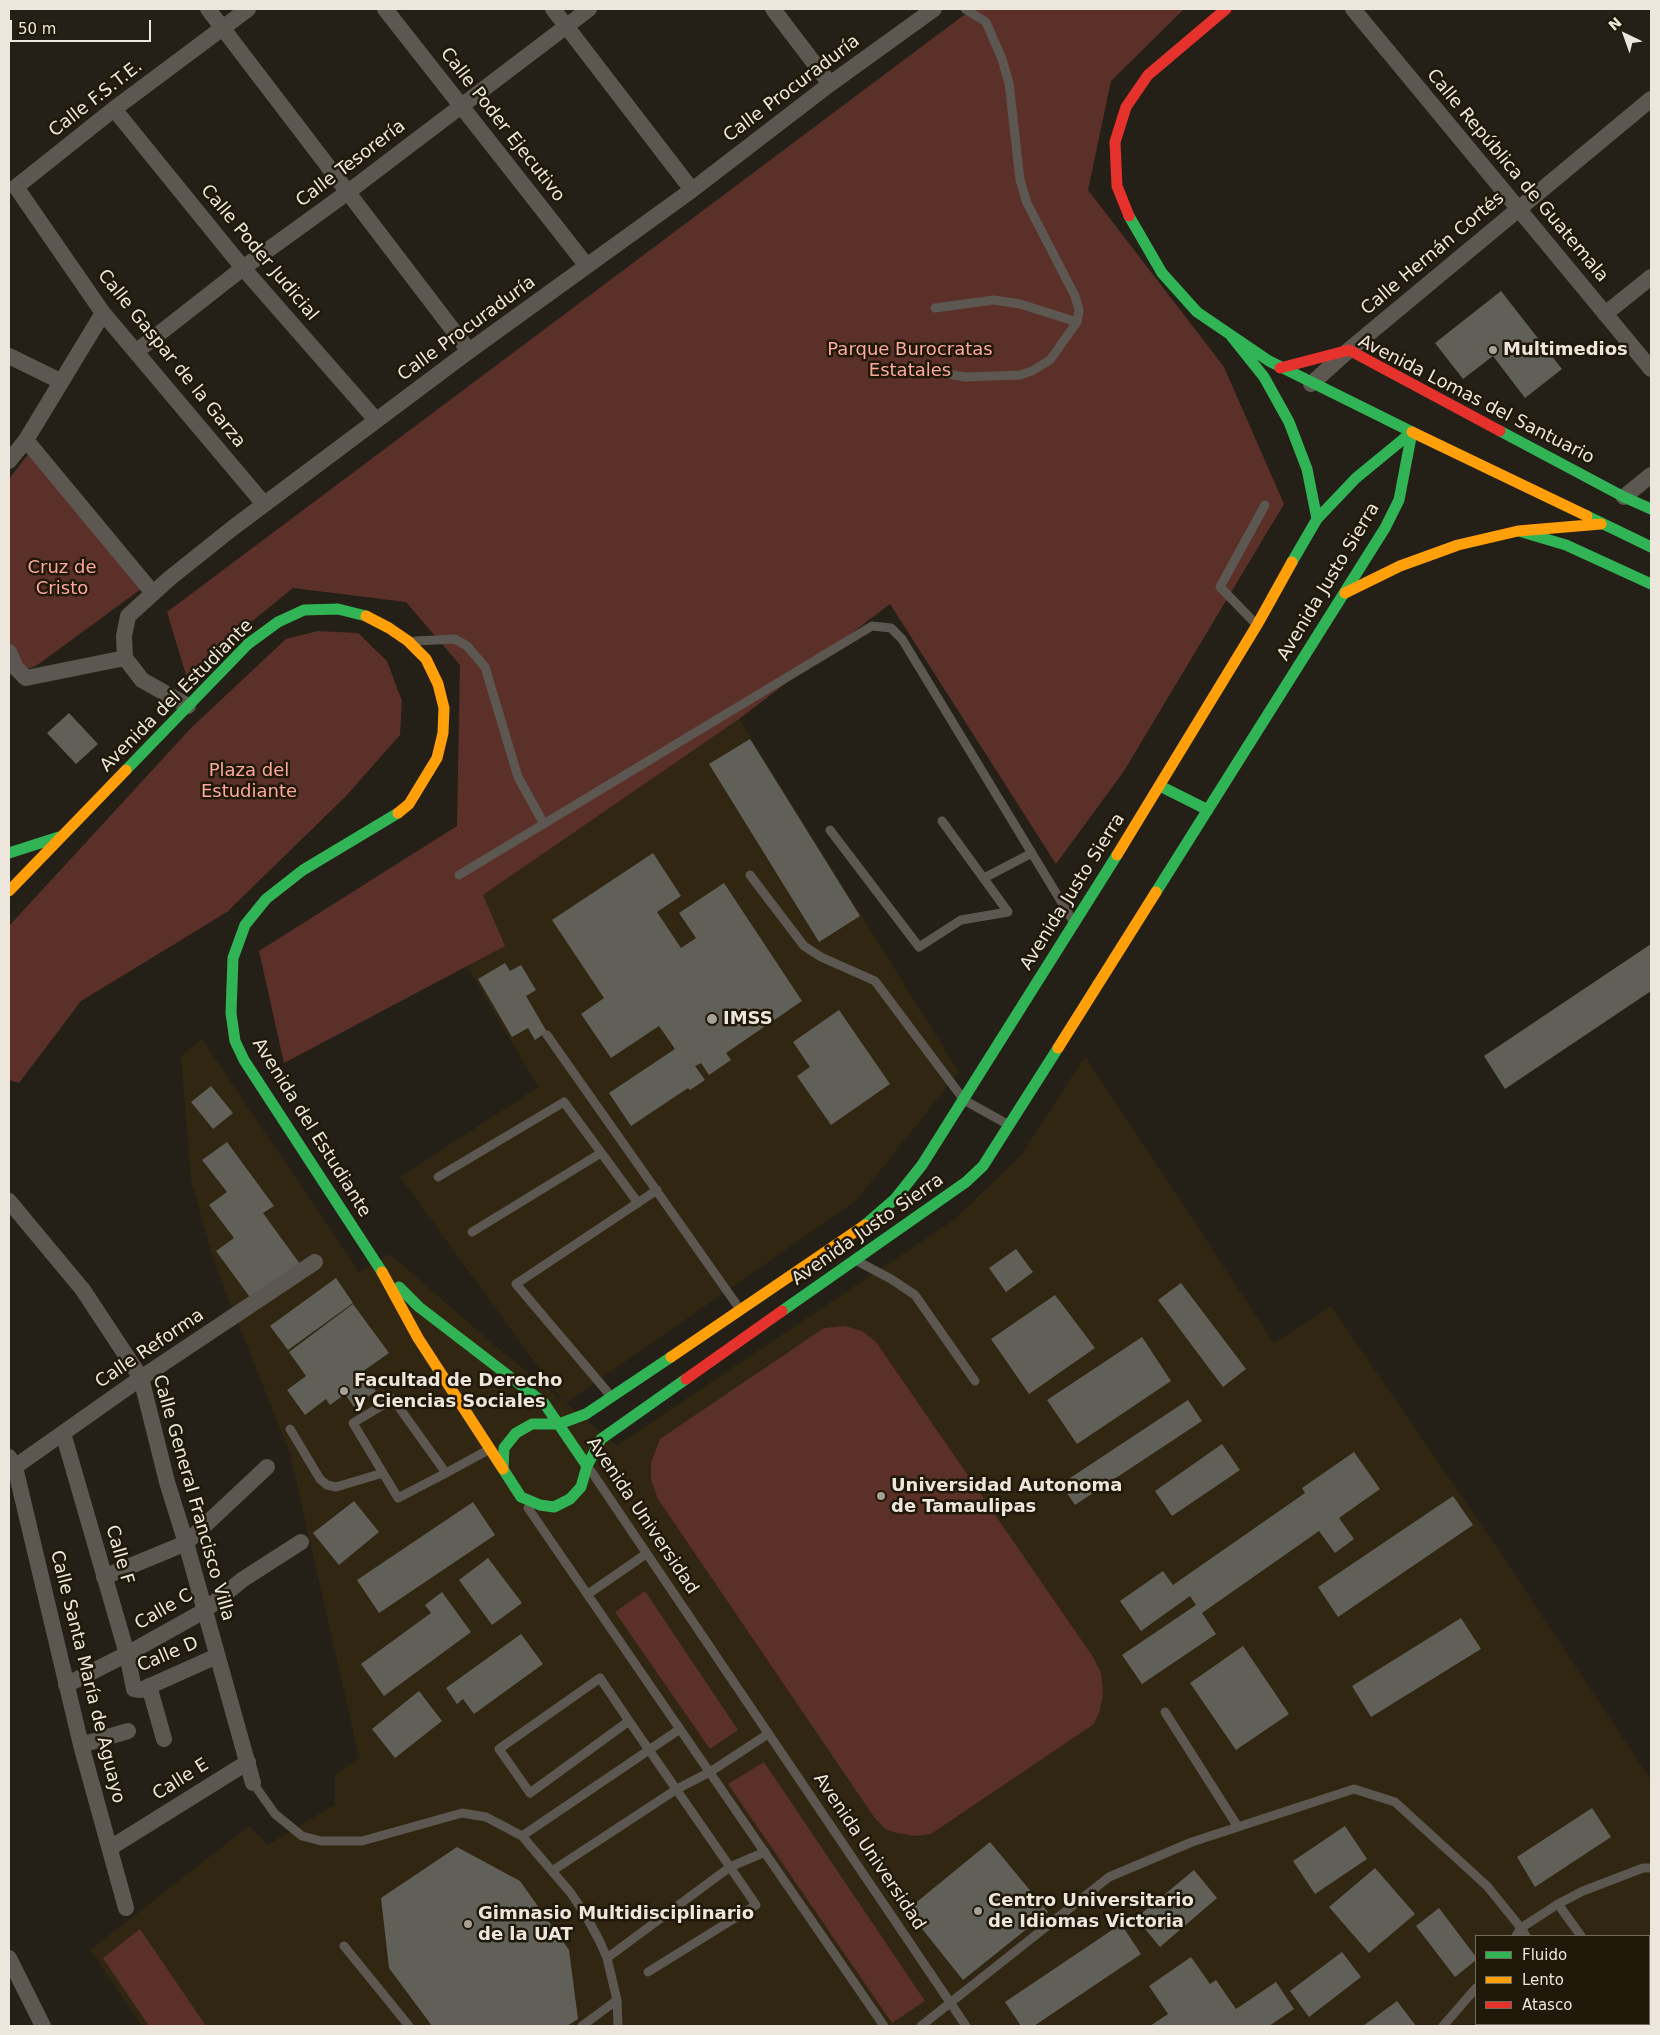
<!DOCTYPE html>
<meta charset="utf-8">
<style>
body{margin:0}
#map{position:relative;width:1660px;height:2035px;overflow:hidden;background:#242017;font-family:"DejaVu Sans",sans-serif}
canvas{display:block}
.frame{position:absolute;inset:0;border:10px solid #ece6dc;pointer-events:none}
.legend{position:absolute;left:1475px;top:1935px;width:175px;height:90px;box-sizing:border-box;background:#201808;border:1px solid #726a5d;margin:0;padding:6px 9px;list-style:none;font-size:15px;color:#ece6dc}
.legend li{display:flex;align-items:center;gap:10px;height:25px}
.legend b{width:25px;border:1px solid #726a5d}
.north{position:absolute;left:1600px;top:10px;width:50px;height:50px;-webkit-text-stroke:4px #201808;paint-order:stroke;rotate:318deg;font-size:14px;font-weight:700;line-height:20px;text-align:center;color:#ece6dc}
.north::after{content:'';display:block;margin:auto;width:18px;height:22px;background:#ece6dc;clip-path:polygon(50% 0,100% 100%,50% 72%,0 100%)}
.scale{position:absolute;left:10px;top:20px;width:141px;height:22px;box-sizing:border-box;border:2px solid #ece6dc;border-top:0;padding-left:6px;font-size:15px;line-height:18px;white-space:nowrap;color:#ece6dc;-webkit-text-stroke:4px #201808;paint-order:stroke}
</style>
<div id="map">
<canvas width="1660" height="2035"></canvas>
<div class="frame"></div>
<ul class="legend">
<li><b style="height:6px;background:#30b455"></b>Fluido</li>
<li><b style="height:6px;background:#ff9f0a"></b>Lento</li>
<li><b style="height:6px;background:#e5322d"></b>Atasco</li>
</ul>
<div class="north">N</div>
<div class="scale">50 m</div>
</div>
<script>
const ctx = document.querySelector('canvas').getContext('2d');
ctx.lineJoin = 'round';
function fillPath(path, color) {
  ctx.fillStyle = color;
  ctx.fill(path, 'evenodd');
}
function poly(rows) {
  const path = new Path2D();
  for (const r of rows) {
    path.moveTo(r[0], r[1]);
    for (let i = 2; i < r.length; i += 2) path.lineTo(r[i], r[i + 1]);
  }
  return path;
}
function strokePath(path, color, width, dash) {
  ctx.strokeStyle = color;
  ctx.lineWidth = width;
  ctx.lineCap = dash ? 'butt' : 'round';
  ctx.setLineDash(dash || []);
  ctx.stroke(path);
}
function write(font, color, halo, rows, align = 'center') {
  ctx.font = font + ' "DejaVu Sans",sans-serif';
  ctx.lineWidth = 5;
  ctx.setLineDash([]);
  ctx.textBaseline = 'middle';
  ctx.strokeStyle = halo;
  ctx.fillStyle = color;
  for (const [text, x, y, turn = 0] of rows) {
    ctx.save();
    ctx.translate(x, y);
    ctx.rotate((+turn || 0) * Math.PI / 180);
    ctx.textAlign = isNaN(turn) ? turn : align;
    if (halo) ctx.strokeText(text, 0, 0);
    ctx.fillText(text, 0, 0);
    ctx.restore();
  }
}
fillPath(poly([
 [739,719,959,1072,857,1200,566,1403,617,1445,955,1219,1022,1154,1085,1056,1274,1343,1331,1306,1491,1539,1651,1780,1651,2026,142,2026,90,1950,249,1826,268,1845,335,1804,335,1775,359,1757,290,1454,215,1265,191,1180,181,1056,202,1039,359,1272,390,1254,499,1349,563,1401,400,1177,538,1087,467,966,504,946,483,895],
 [1476,1936,1649,1936,1649,2024,1476,2024]
]), '#302611');
fillPath(poly([
 [972,9,1184,9,1111,81,1088,190,1224,367,1284,504,1124,771,1056,864,890,604,739,719,483,895,505,946,284,1063,259,951,457,826,460,665,406,602,293,588,186,675,167,612],
 [29,453,141,589,36,666,21,671,9,646,9,479],
 [318,631,358,633,387,661,402,701,400,735,346,796,227,912,81,1001,19,1083,9,1080,9,926,192,727,286,639],
 [845,1326,862,1331,876,1342,1093,1657,1101,1673,1103,1692,1100,1710,1094,1724,931,1834,915,1836,897,1833,885,1829,874,1817,658,1499,651,1480,651,1463,660,1439,824,1328],
 [645,1591,738,1730,710,1749,615,1612],
 [764,1762,925,2001,892,2023,728,1784],
 [140,1929,206,2026,149,2026,103,1958]
]), '#5b3029');
fillPath(poly([
 [1501,291,1562,369,1525,398,1493,356,1463,379,1435,343],
 [69,713,98,744,76,764,47,733],
 [750,739,860,916,819,942,709,764],
 [653,853,681,896,657,912,681,948,696,938,679,913,724,883,802,1001,726,1053,731,1060,709,1075,701,1063,695,1066,705,1080,690,1090,688,1088,631,1126,609,1093,675,1049,659,1026,611,1058,581,1014,604,998,552,920],
 [1651,944,1651,991,1505,1089,1484,1056],
 [505,963,510,971,521,965,536,990,526,996,547,1032,535,1040,528,1028,512,1037,478,979],
 [839,1010,890,1084,831,1125,797,1076,810,1067,793,1042],
 [211,1086,233,1113,213,1129,191,1102],
 [227,1142,274,1206,263,1213,300,1264,252,1300,216,1251,234,1238,209,1205,227,1192,202,1160],
 [1016,1249,1033,1272,1006,1292,989,1268],
 [336,1278,353,1303,288,1350,270,1326],
 [1181,1283,1246,1369,1223,1387,1158,1300],
 [1055,1295,1095,1348,1029,1394,991,1339],
 [353,1304,389,1353,362,1372,376,1391,354,1407,345,1394,330,1405,326,1399,305,1415,287,1390,306,1376,289,1352],
 [1142,1337,1171,1381,1077,1444,1047,1400],
 [1188,1400,1202,1421,1075,1505,1061,1484],
 [1222,1444,1240,1470,1172,1516,1155,1491],
 [1354,1452,1380,1489,1339,1518,1354,1539,1335,1553,1319,1531,1202,1613,1216,1634,1142,1684,1122,1655,1196,1605,1190,1596,1141,1631,1120,1601,1163,1571,1173,1585,1305,1493,1302,1488],
 [1453,1496,1473,1525,1338,1617,1318,1587],
 [354,1501,379,1532,339,1565,313,1533],
 [473,1502,495,1535,379,1613,357,1580],
 [488,1558,522,1603,492,1625,459,1580],
 [442,1592,471,1632,384,1696,361,1664,431,1613,425,1605],
 [1461,1618,1481,1649,1371,1717,1352,1686],
 [521,1634,543,1664,474,1714,463,1699,457,1704,446,1688],
 [1243,1646,1289,1714,1236,1750,1190,1683],
 [419,1691,442,1721,395,1758,372,1729],
 [1592,1808,1611,1837,1535,1887,1517,1857],
 [1345,1826,1367,1859,1315,1894,1293,1861],
 [990,1842,1048,1912,963,1980,907,1910],
 [457,1847,520,1881,569,1950,578,2019,567,2026,432,2026,389,1968,381,1898],
 [1375,1868,1415,1914,1369,1953,1329,1907],
 [1194,1870,1217,1898,1160,1947,1136,1918],
 [1439,1908,1476,1957,1476,1960,1455,1977,1416,1926],
 [1121,1924,1141,1954,1034,2026,1021,2026,1005,2002],
 [1342,1952,1361,1977,1309,2017,1290,1991],
 [1191,1957,1210,1984,1216,1980,1236,2009,1276,1982,1294,2009,1269,2026,1150,2026,1168,2014,1149,1986],
 [1397,2001,1416,2026,1363,2026]
]), '#616058');
strokePath(poly([
 [935,308,994,300,1020,304,1077,322],
 [948,374,965,377,1020,375,1032,371,1050,360,1077,322,1079,310,1075,296,1027,203,1020,180,1009,83,1002,59,986,22,965,9],
 [1255,623,1220,587,1265,505],
 [415,641,455,639,467,646,485,667,518,777,544,824],
 [830,830,919,947,961,920,1008,912,942,821],
 [459,875,872,626,891,628,902,639,1073,921],
 [750,875,804,946,821,957,875,981,964,1100,1007,1124],
 [984,878,1032,853],
 [547,1035,739,1308],
 [438,1177,564,1102,638,1203],
 [472,1232,601,1153],
 [859,1262,891,1279,915,1295,975,1381],
 [610,1395,516,1284,657,1190],
 [290,1429,320,1479,327,1485,336,1487,383,1473],
 [591,1471,966,2026],
 [446,1473,393,1399,353,1423,398,1498,446,1473,488,1450],
 [528,1508,884,2026],
 [588,1594,646,1554],
 [1165,1712,1238,1827],
 [629,1721,530,1793,499,1749,600,1678,629,1721,649,1750,730,1867,756,1905,648,1972],
 [253,1783,275,1814,302,1836,321,1841,362,1841,462,1813,486,1817,522,1836,570,1892,585,1914,599,1940,607,1958,617,2000,618,2026],
 [522,1836,680,1729],
 [552,1871,677,1789,710,1772,768,1734],
 [1558,1904,1581,1936],
 [1516,1936,1521,1928,1526,1936],
 [344,1946,409,2026],
 [607,1958,730,1867,765,1852],
 [1579,2024,1580,2026],
 [582,2026,617,2000],
 [921,2026,1109,1877,1192,1842,1354,1789,1395,1802,1487,1886,1521,1928,1558,1904,1583,1891,1643,1868,1651,1868],
 [1443,2026,1476,1988],
 [1625,2026,1625,2024]
]), '#5d5751', 9);
strokePath(poly([
 [208,9,469,351],
 [248,9,114,109,16,187,103,313,264,504],
 [385,9,587,266],
 [553,9,692,190],
 [773,9,830,84],
 [1353,9,1651,369],
 [114,109,243,268,376,420],
 [1605,314,1651,277],
 [137,351,243,268,348,192,589,9],
 [9,356,60,381],
 [1311,384,1349,350,1651,99],
 [26,440,153,593],
 [9,461,26,440,103,313],
 [1624,497,1651,475],
 [9,652,16,668,26,678,125,658],
 [188,706,142,680,125,658,124,636,128,616,170,578,234,527,469,351,692,190,830,84,934,9],
 [9,1201,83,1290,141,1378,167,1482,186,1543,253,1783],
 [63,1433,127,1654,134,1689,141,1690,217,1656],
 [9,1457,15,1467,81,1745,126,1908],
 [9,1471,141,1378,315,1262],
 [104,1577,186,1543,267,1467],
 [66,1685,127,1654,204,1611,242,1580,301,1542],
 [149,1686,164,1739],
 [81,1745,128,1731],
 [110,1848,248,1762],
 [9,1958,43,2026]
]), '#5d5751', 16);
strokePath(poly([
 [1129,216,1162,273,1197,312,1269,361,1412,432],
 [1232,337,1264,377,1289,422,1307,469,1317,519],
 [1500,431,1624,497,1651,509],
 [1587,516,1651,547],
 [1522,532,1566,545,1651,584],
 [1292,562,1317,519,1356,478,1412,432],
 [126,770,248,644,278,622,304,610,338,609,366,616],
 [1160,786,1208,810],
 [9,853,59,837],
 [1156,892,1385,528,1399,500,1412,432],
 [865,1225,895,1199,922,1165,1117,855],
 [382,1272,244,1060,235,1041,231,1013,233,958,245,925,266,899,303,870,398,813],
 [399,1287,419,1307,544,1403,587,1466],
 [782,1311,966,1182,983,1166,1058,1048],
 [671,1357,586,1414,559,1424,532,1424,516,1433,504,1448,503,1469,521,1497,540,1505,554,1507,570,1499,581,1487,587,1466,601,1439,686,1379]
]), '#30b455', 11);
strokePath(poly([
 [1412,432,1587,516],
 [1345,593,1400,566,1458,545,1518,531,1601,524],
 [366,616,389,628,408,641,426,659,438,684,444,708,443,733,437,758,409,804,398,813],
 [1117,855,1257,625,1292,562],
 [9,891,126,770],
 [1058,1048,1156,892],
 [382,1272,418,1338,503,1469],
 [671,1357,865,1225]
]), '#ff9f0a', 11);
strokePath(poly([
 [1129,216,1117,186,1115,142,1126,107,1148,75,1226,9],
 [1280,368,1349,350,1500,431],
 [686,1379,782,1311]
]), '#e5322d', 11);
for (const [x, y, r, color] of [
 [1493,350,5,"#a6a197"],
 [712,1019,6,"#a6a197"],
 [344,1391,5,"#a6a197"],
 [881,1496,5,"#a6a197"],
 [978,1911,5,"#a6a197"],
 [468,1924,5,"#a6a197"]
]) {
  const dot = new Path2D();
  dot.arc(x, y, r, 0, 2 * Math.PI);
  ctx.fillStyle = color;
  ctx.fill(dot);
  strokePath(dot, '#201808', 2);
}
write('18px', '#ece6dc', '#201808', [
 ["Calle Procuraduría",792,89,-37],
 ["Calle F.S.T.E.",96,99,-38],
 ["Calle Poder Ejecutivo",502,125,52],
 ["Calle Tesorería",351,164,-37],
 ["Calle República de Guatemala",1517,176,50],
 ["Calle Poder Judicial",259,253,50],
 ["Calle Hernán Cortés",1433,254,-40],
 ["Calle Procuraduría",467,329,-36],
 ["Calle Gaspar de la Garza",171,359,51],
 ["Avenida Lomas del Santuario",1476,400,27],
 ["Avenida Justo Sierra",1329,582,-59],
 ["Avenida del Estudiante",177,696,-45],
 ["Avenida Justo Sierra",1073,892,-58],
 ["Avenida del Estudiante",311,1128,58],
 ["Avenida Justo Sierra",868,1230,-35],
 ["Calle Reforma",150,1349,-34],
 ["Calle General Francisco Villa",193,1498,74],
 ["Avenida Universidad",642,1516,56],
 ["Calle F",119,1555,74],
 ["Calle C",164,1610,-30],
 ["Calle D",168,1655,-23],
 ["Calle Santa María de Aguayo",87,1677,76],
 ["Calle E",181,1780,-32],
 ["Avenida Universidad",869,1852,56]
]);
write('18px', '#ffa99d', '#201808', [
 ["Parque Burocratas",910,350],
 ["Estatales",910,371],
 ["Cruz de",62,568],
 ["Cristo",62,589],
 ["Plaza del",249,771],
 ["Estudiante",249,792]
]);
write('bold 18px', '#ece6dc', '#201808', [
 ["Multimedios",1503,350],
 ["IMSS",723,1019],
 ["Facultad de Derecho",354,1381],
 ["y Ciencias Sociales",354,1402],
 ["Universidad Autonoma",891,1486],
 ["de Tamaulipas",891,1507],
 ["Centro Universitario",988,1901],
 ["de Idiomas Victoria",988,1922],
 ["Gimnasio Multidisciplinario",478,1914],
 ["de la UAT",478,1935]
], 'left');
</script>
